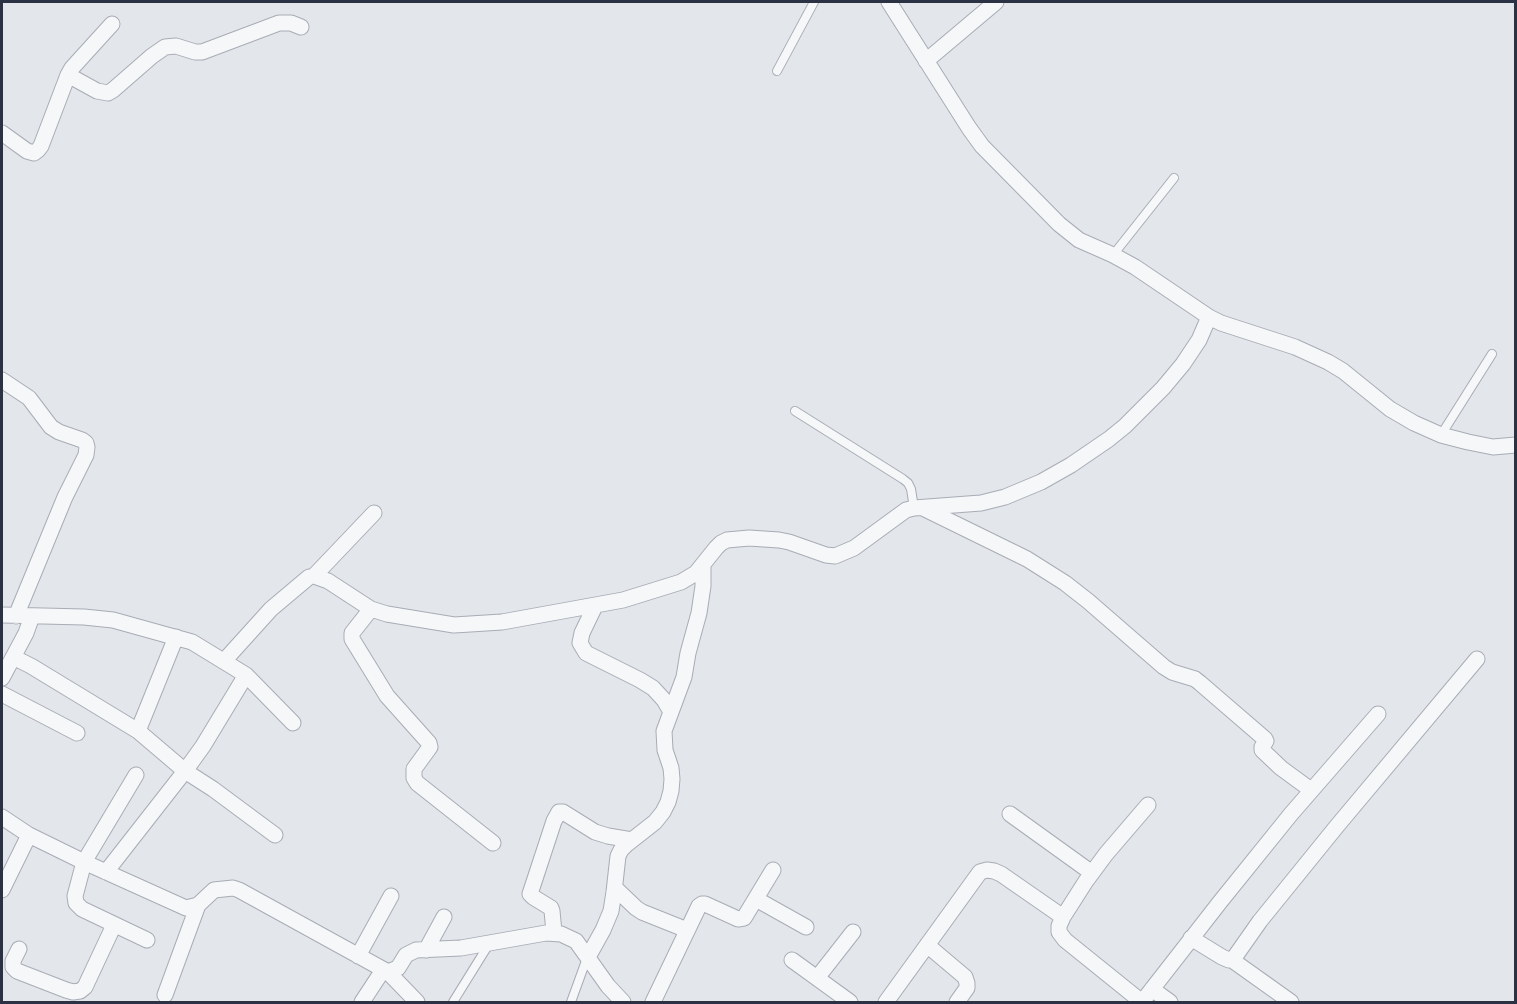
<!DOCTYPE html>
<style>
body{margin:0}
#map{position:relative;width:1517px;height:1004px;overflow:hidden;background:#e3e6eb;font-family:Montserrat,sans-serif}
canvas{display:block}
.frame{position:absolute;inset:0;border:3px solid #2b3243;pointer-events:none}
</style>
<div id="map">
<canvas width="1517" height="1004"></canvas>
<div class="frame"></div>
</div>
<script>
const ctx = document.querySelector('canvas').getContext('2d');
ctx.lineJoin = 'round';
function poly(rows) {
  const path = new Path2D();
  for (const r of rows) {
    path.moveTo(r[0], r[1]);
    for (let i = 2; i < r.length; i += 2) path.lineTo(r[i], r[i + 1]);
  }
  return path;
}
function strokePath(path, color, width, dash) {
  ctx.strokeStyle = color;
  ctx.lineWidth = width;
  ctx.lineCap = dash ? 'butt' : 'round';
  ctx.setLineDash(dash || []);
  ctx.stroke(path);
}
const lane = poly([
 [777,71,814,2],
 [1113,255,1174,178],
 [795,411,903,479,908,483,911,489,914,508],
 [1441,435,1492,354],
 [453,1002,489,944],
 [571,1002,587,958]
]);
const street = poly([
 [889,2,969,128,982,146,1059,224,1079,240,1113,255,1135,267,1209,317,1221,323,1295,347,1328,362,1343,371,1390,409,1414,423,1441,435,1468,442,1493,447,1516,445],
 [926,61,996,2],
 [68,75,97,91,108,93,113,90,152,56,165,47,176,46,195,52,202,52,279,23,291,23,301,27],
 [2,133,27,151,34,153,38,150,41,146,68,75,72,68,112,24],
 [2,380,29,398,51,427,59,432,82,440,86,443,87,447,86,455,65,497,16,616],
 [923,508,1027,559,1065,583,1088,601,1164,667,1172,672,1195,679,1200,683,1265,739,1266,741,1262,747,1262,750,1281,768,1311,790],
 [314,576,374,513],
 [595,606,582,633,580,643,586,653,640,680,653,688,664,700,671,712],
 [371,609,352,633,352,639,387,696,429,743,430,747,414,769,414,778,417,783,493,843],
 [2,615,84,617,113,620,192,642,246,675,293,723],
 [13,657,31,666,138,731,176,637],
 [224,661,271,609,309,577,314,576,328,581,371,609,387,614,454,625,502,622,623,600,681,582,696,573,716,548,721,543,727,540,749,538,779,540,789,542,826,555,835,556,854,548,906,510,914,508,981,503,1005,497,1041,482,1071,465,1109,439,1125,426,1163,388,1183,364,1199,340,1209,317],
 [2,678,26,633,32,616],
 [2,694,77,733],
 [138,731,185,771,213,789,275,835],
 [136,775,84,862,75,896,76,903,82,909,147,940],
 [1010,814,1092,873],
 [2,817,29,835,84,862,186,908,198,905,214,890,233,888,239,890,388,972,398,968,406,955,416,950,461,948,546,933,561,934,576,941,608,986,623,1002],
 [106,872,185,771,203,746,246,675],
 [615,888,636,908,642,912,687,930],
 [2,890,29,835],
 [756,899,806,927],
 [554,932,552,911,551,908,533,897,530,894,554,821,559,812,563,812,595,832,608,836,632,840],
 [1191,938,1222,957,1229,960,1234,958,1260,921,1337,826,1477,659],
 [927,945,965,977,967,983,967,988,957,1002],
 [19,949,13,961,13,967,17,971,66,990,73,992,80,991,85,987,114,925],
 [426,950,444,917],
 [358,956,391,896],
 [588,957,603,930,611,911,614,892,618,856,621,850,627,844,655,822,663,812,668,802,671,791,672,779,671,768,665,750,664,731,684,677,688,653,699,613,703,586,703,566],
 [792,960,850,1002],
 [1232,960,1291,1002],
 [388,972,417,1002],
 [817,978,853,932],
 [1152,989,1170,1002],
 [165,995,198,905],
 [362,1002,383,970],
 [653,1002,699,906,702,904,705,904,738,919,744,918,773,870],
 [886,1002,980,872,987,870,994,871,1001,874,1063,917],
 [1142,1002,1220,902,1291,814,1378,714],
 [1142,1002,1065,940,1059,932,1059,926,1063,917,1086,881,1106,854,1148,805]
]);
strokePath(lane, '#a8acb5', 10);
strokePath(street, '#a8acb5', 17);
strokePath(lane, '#f6f7f9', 8);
strokePath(street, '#f6f7f9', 15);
</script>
